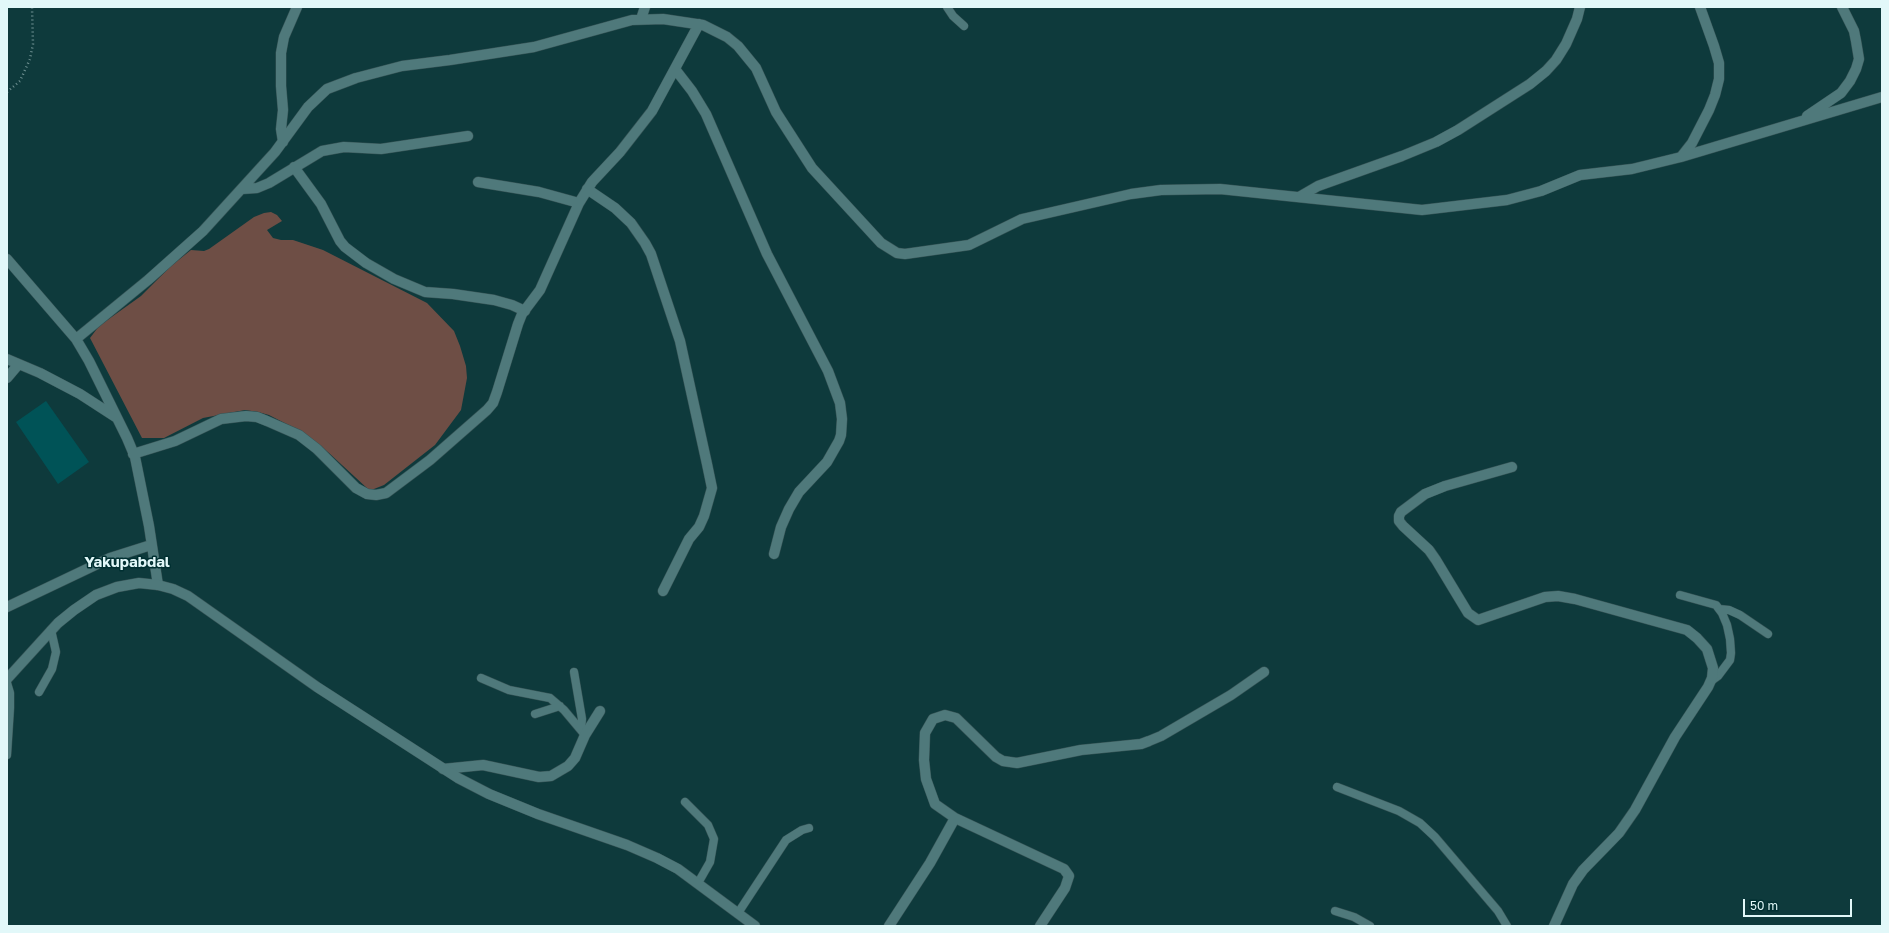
<!DOCTYPE html>
<style>
body{margin:0}
#map{position:relative;width:1889px;height:933px;overflow:hidden;background:#0e3a3c;font-family:"Golos Text",sans-serif}
canvas{display:block}
.frame{position:absolute;inset:0;border:8px solid #e2f8f9;pointer-events:none}
.scale{position:absolute;left:1743px;top:899px;width:109px;height:18px;box-sizing:border-box;border:2px solid #e2f8f9;border-top:0;padding-left:5px;font-size:12px;line-height:14px;white-space:nowrap;color:#e2f8f9;-webkit-text-stroke:3px #013032;paint-order:stroke}
</style>
<div id="map">
<canvas width="1889" height="933"></canvas>
<div class="frame"></div>
<div class="scale">50 m</div>
</div>
<script>
const ctx = document.querySelector('canvas').getContext('2d');
ctx.lineJoin = 'round';
function fillPath(path, color) {
  ctx.fillStyle = color;
  ctx.fill(path, 'evenodd');
}
function poly(rows) {
  const path = new Path2D();
  for (const r of rows) {
    path.moveTo(r[0], r[1]);
    for (let i = 2; i < r.length; i += 2) path.lineTo(r[i], r[i + 1]);
  }
  return path;
}
function strokePath(path, color, width, dash) {
  ctx.strokeStyle = color;
  ctx.lineWidth = width;
  ctx.lineCap = dash ? 'butt' : 'round';
  ctx.setLineDash(dash || []);
  ctx.stroke(path);
}
function write(font, color, halo, rows, align = 'center') {
  ctx.font = font + ' "Golos Text",sans-serif';
  ctx.lineWidth = 3;
  ctx.setLineDash([]);
  ctx.textBaseline = 'middle';
  ctx.strokeStyle = halo;
  ctx.fillStyle = color;
  for (const [text, x, y, turn = 0] of rows) {
    ctx.save();
    ctx.translate(x, y);
    ctx.rotate((+turn || 0) * Math.PI / 180);
    ctx.textAlign = isNaN(turn) ? turn : align;
    if (halo) ctx.strokeText(text, 0, 0);
    ctx.fillText(text, 0, 0);
    ctx.restore();
  }
}
fillPath(poly([
 [271,212,277,215,282,221,267,230,273,238,281,240,293,240,323,250,427,303,454,331,460,346,466,366,467,378,461,410,435,445,384,485,374,489,368,489,329,453,302,432,269,415,258,412,245,410,203,418,164,438,142,438,90,338,99,326,141,296,171,266,191,250,204,251,209,249,254,217,264,213]
]), '#6e4e45');
fillPath(poly([
 [46,401,89,462,58,484,16,422]
]), '#005357');
const lane = poly([
 [947,7,953,16,964,26],
 [1680,595,1716,605,1722,613,1727,625,1730,639,1731,653,1730,660,1718,676,1711,681],
 [1719,609,1729,610,1740,615,1768,634],
 [574,672,582,719,581,729],
 [481,678,509,690,550,698,564,710,585,735],
 [7,683,10,693,10,708,7,755],
 [39,692,52,669,56,652,51,630],
 [535,714,560,706],
 [1337,787,1399,811,1420,823,1435,837,1498,911,1507,926],
 [685,802,708,825,714,839,710,862,698,883],
 [1335,911,1354,917,1370,926],
 [738,913,786,840,802,830,809,828]
]);
const street = poly([
 [641,19,645,7],
 [675,69,692,91,706,114,767,254,828,371,840,403,842,419,841,435,839,441,827,462,799,492,789,509,781,527,774,554],
 [1807,116,1841,93,1850,81,1856,69,1859,59,1856,41,1854,31,1842,7],
 [283,142,281,129,283,110,281,86,281,53,284,37,297,7],
 [1681,157,1692,143,1709,110,1715,95,1719,79,1719,63,1714,46,1700,7],
 [294,167,321,204,340,241,345,247,366,263,394,279,425,292,453,294,494,300,512,305,525,311],
 [478,182,539,192,579,203],
 [242,189,257,188,269,183,322,151,344,147,381,149,468,136],
 [587,189,615,208,631,223,645,243,651,254,680,341,707,464,712,488,704,516,699,527,689,539,663,591],
 [1299,197,1318,186,1402,156,1436,142,1458,130,1530,84,1546,71,1556,60,1566,44,1577,19,1580,7],
 [7,259,76,339,89,361,127,438,135,457,149,526,158,585],
 [76,339,148,280,203,231,275,152,308,107,327,89,356,78,402,66,450,60,534,47,632,20,663,19,703,25,727,37,738,46,756,68,776,112,812,168,881,243,897,253,905,254,969,245,1022,219,1131,194,1161,190,1220,189,1422,210,1507,200,1541,191,1580,175,1632,169,1681,157,1882,97],
 [7,359,40,373,80,394,117,418],
 [7,378,18,365],
 [133,454,175,441,221,419,246,416,257,417,267,421,299,435,317,449,356,488,367,494,376,495,386,493,430,460,487,410,493,403,497,392,518,324,522,314,540,290,579,203,592,182,620,152,652,111,699,24],
 [1512,467,1445,486,1425,494,1401,512,1399,516,1399,521,1403,526,1429,550,1436,560,1468,613,1478,620,1545,597,1558,596,1575,599,1687,630,1697,638,1707,649,1713,668,1712,678,1708,687,1675,737,1635,810,1619,833,1583,870,1573,884,1554,926],
 [7,607,110,558,151,545],
 [443,769,483,765,539,777,551,776,568,766,575,758,585,735,600,711],
 [889,926,930,863,955,818],
 [1040,926,1065,888,1069,876,1064,869,955,818,935,804,926,779,924,760,925,733,933,719,945,715,956,718,996,757,1003,761,1017,763,1081,750,1141,744,1149,741,1161,736,1231,695,1264,672]
]);
const secondary = poly([
 [7,679,58,623,74,610,96,595,117,587,139,583,158,585,173,589,188,596,317,687,458,778,489,794,538,814,627,845,657,858,678,869,755,926]
]);
strokePath(lane, '#365456', 9);
strokePath(street, '#365456', 11);
strokePath(secondary, '#365456', 11);
strokePath(poly([
 [7,92,20,81,30,59,33,44,32,7]
]), '#6e9091', 2.5, [1, 3]);
strokePath(lane, '#4f797b', 8);
strokePath(street, '#4f797b', 10);
strokePath(secondary, '#4f797b', 10);
write('bold 15px', '#e2f8f9', '#013032', [
 ["Yakupabdal",127,562]
]);
</script>
